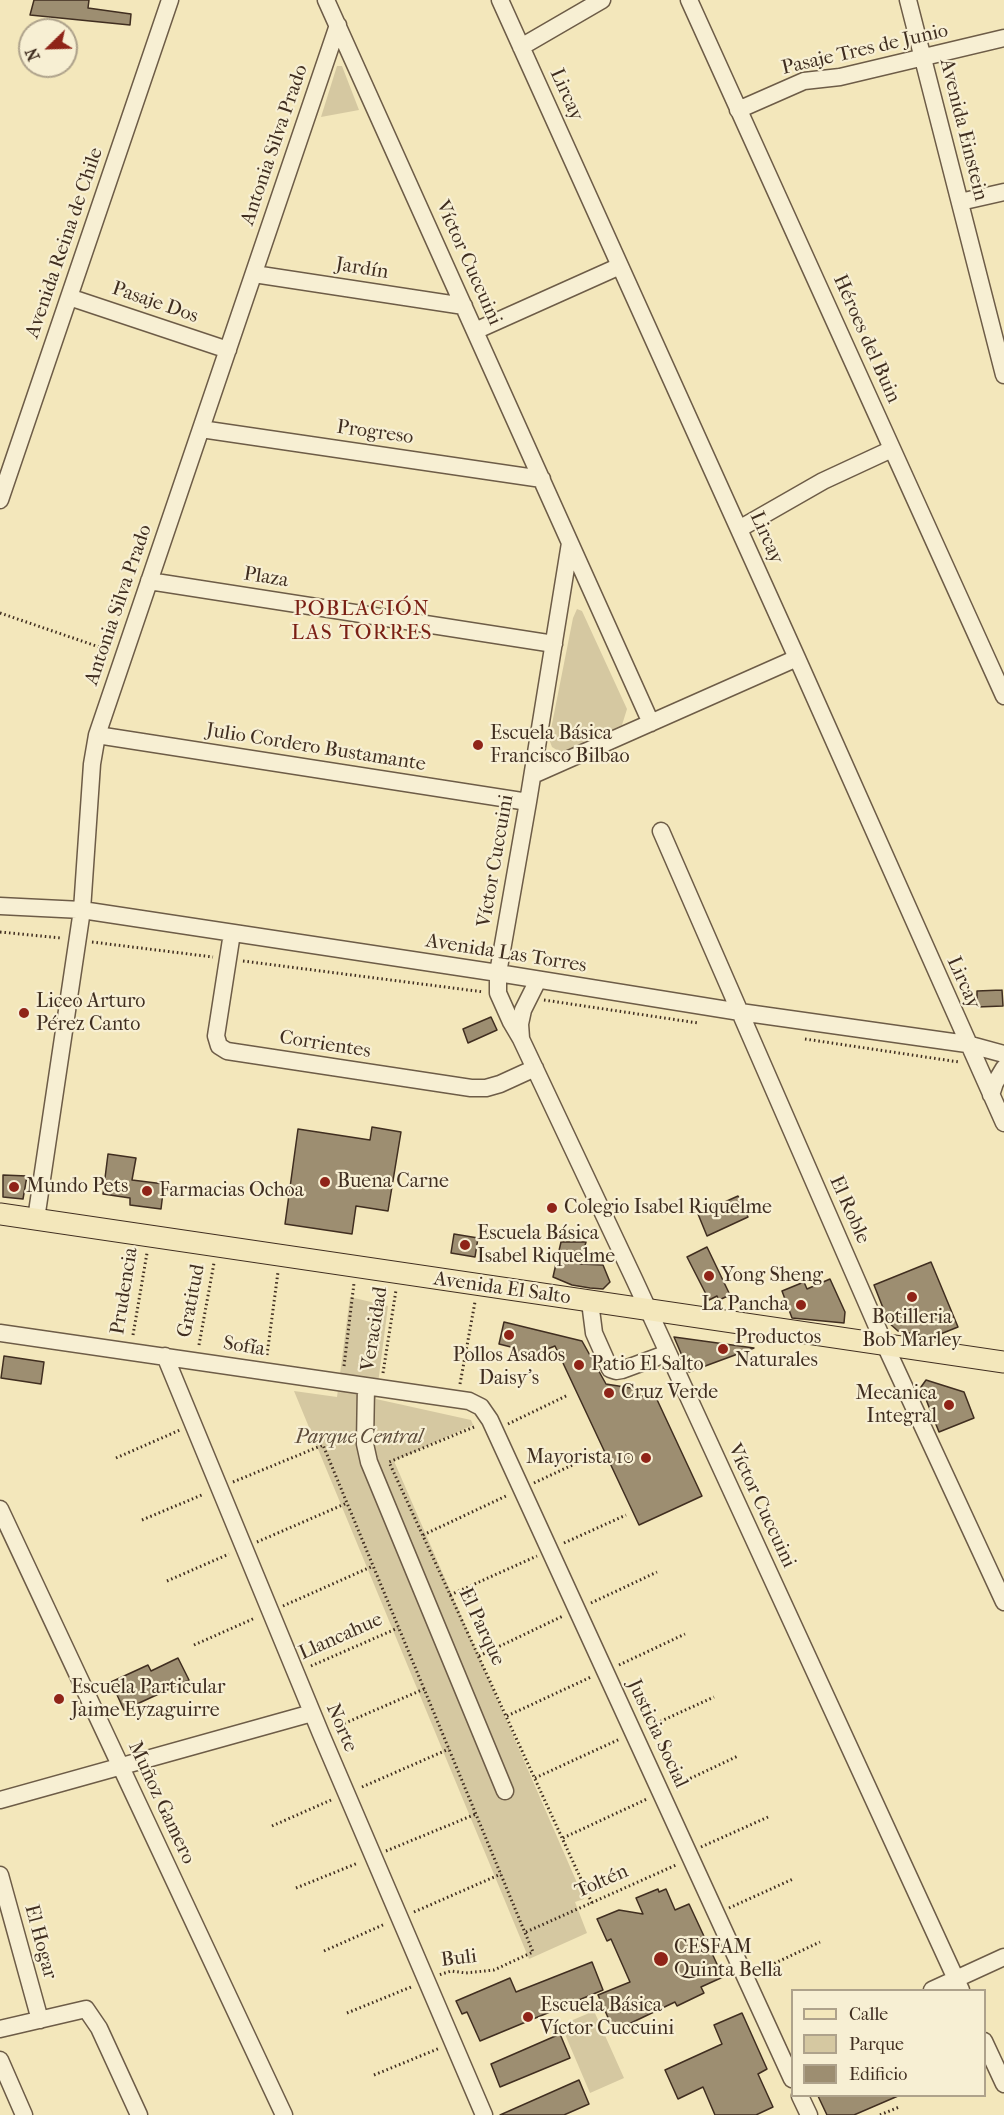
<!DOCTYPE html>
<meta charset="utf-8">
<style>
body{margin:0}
#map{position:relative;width:1004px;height:2115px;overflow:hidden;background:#f3e7bb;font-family:"IM FELL French Canon",serif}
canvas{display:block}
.legend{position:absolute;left:791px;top:1989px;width:195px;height:108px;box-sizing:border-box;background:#f7efd3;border:2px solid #aea28b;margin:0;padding:8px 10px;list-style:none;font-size:18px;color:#402e20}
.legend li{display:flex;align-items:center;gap:12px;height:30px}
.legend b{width:30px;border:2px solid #aea28b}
.north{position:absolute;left:18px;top:18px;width:60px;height:60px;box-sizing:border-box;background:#f7efd3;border:2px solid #aea28b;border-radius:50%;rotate:247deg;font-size:16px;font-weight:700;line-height:24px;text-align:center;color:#402e20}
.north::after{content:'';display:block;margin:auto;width:21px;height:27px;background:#8f2418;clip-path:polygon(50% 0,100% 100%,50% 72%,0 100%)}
</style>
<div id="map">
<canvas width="1004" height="2115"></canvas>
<ul class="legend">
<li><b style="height:8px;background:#f3e7bb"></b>Calle</li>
<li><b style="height:16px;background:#d5c8a1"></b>Parque</li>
<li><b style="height:16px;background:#9d8e71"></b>Edificio</li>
</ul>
<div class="north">N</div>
</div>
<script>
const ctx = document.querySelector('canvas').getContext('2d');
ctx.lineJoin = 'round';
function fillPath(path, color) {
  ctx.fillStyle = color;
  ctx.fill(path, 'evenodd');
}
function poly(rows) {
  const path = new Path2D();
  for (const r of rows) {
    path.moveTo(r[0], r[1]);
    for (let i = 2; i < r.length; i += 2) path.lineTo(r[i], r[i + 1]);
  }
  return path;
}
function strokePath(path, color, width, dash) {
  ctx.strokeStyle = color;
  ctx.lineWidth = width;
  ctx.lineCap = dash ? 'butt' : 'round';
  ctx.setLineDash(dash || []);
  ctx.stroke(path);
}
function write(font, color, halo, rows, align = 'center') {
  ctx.font = font + ' "IM FELL French Canon",serif';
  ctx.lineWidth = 4.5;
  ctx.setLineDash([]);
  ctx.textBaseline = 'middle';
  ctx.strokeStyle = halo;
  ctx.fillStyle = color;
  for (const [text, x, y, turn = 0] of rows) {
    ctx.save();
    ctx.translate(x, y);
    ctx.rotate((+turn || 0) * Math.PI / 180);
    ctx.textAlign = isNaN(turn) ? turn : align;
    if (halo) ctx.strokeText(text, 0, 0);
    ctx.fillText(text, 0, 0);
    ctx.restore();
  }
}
fillPath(poly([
 [337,66,342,66,359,110,321,117],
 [577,609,582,611,627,709,622,725,565,752,560,752,552,747,549,739,573,618],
 [350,1297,388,1306,376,1399,471,1420,473,1425,394,1461,584,1899,575,1902,587,1933,529,1959,294,1391,337,1397],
 [594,2011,624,2078,590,2093,561,2025]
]), '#d5c8a1');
const building = poly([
 [34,0,89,0,88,8,131,14,130,25,30,15,34,0],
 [1002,990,1003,1006,977,1007,977,991,1002,990],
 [491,1017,497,1030,468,1043,463,1029,491,1017],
 [372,1127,401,1132,388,1211,356,1206,352,1234,285,1224,298,1129,370,1140,372,1127],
 [108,1154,136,1158,132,1180,164,1184,161,1209,130,1205,130,1198,103,1194,108,1154],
 [3,1175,27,1176,23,1199,3,1197,3,1175],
 [738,1196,748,1217,707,1236,698,1214,738,1196],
 [454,1234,478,1238,475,1257,451,1253,454,1234],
 [561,1242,586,1242,580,1264,603,1265,610,1282,603,1289,590,1288,572,1285,553,1277,561,1242],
 [707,1247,730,1295,719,1300,717,1296,709,1300,687,1257,707,1247],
 [931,1262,958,1327,933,1337,898,1331,889,1323,874,1285,931,1262],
 [830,1279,845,1312,844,1323,792,1318,782,1291,804,1282,807,1289,830,1279],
 [504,1322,582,1341,606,1384,637,1389,641,1397,653,1391,702,1496,639,1525,555,1346,524,1358,513,1356,515,1348,499,1344,504,1322],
 [674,1337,754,1348,689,1372,674,1337],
 [4,1356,44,1362,41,1384,1,1378,4,1356],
 [926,1380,964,1392,974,1418,939,1432,921,1387,926,1380],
 [178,1658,189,1680,124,1710,111,1682,148,1665,151,1671,178,1658],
 [658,1889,659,1892,666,1889,675,1910,689,1904,723,1977,701,1987,704,1993,677,2006,675,2002,614,2031,598,1995,630,1982,611,1939,607,1941,597,1919,619,1910,643,1914,636,1898,658,1889],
 [592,1962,603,1990,480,2041,467,2012,462,2014,456,2001,510,1978,516,1992,592,1962],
 [742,2013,767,2069,758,2074,773,2107,756,2115,715,2115,703,2087,678,2099,665,2070,722,2044,714,2025,742,2013],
 [560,2034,570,2058,500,2087,491,2064,560,2034],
 [579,2080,589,2104,564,2115,500,2115,579,2080],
 [818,2096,898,2096,854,2115,827,2115,818,2096]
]);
fillPath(building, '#9d8e71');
strokePath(building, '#402e20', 1.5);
const minor = poly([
 [326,0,651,723],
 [500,0,797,658,1004,1123],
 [689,0,1004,696],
 [908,0,1004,375],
 [521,47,602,0],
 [738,110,804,81,840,77,1004,38],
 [960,202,1004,192],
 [254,274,464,306],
 [69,297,228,350],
 [475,331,620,266],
 [201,429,542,479],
 [0,500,170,0],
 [739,529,823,481,892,449],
 [570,543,528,802,498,973,498,993,511,1022,521,1039,635,1281,961,1990],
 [149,581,554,644],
 [97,735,528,802],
 [533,775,797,658],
 [661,831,885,1345,1004,1602],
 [0,906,82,910,498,973,740,1012,967,1044,1004,1054],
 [232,933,216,1036,219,1046,227,1051,471,1088,486,1088,500,1084,535,1068],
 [521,1038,520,1024,523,1010,538,980],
 [991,1095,995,1083,1004,1068],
 [36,1219,82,910,92,764,97,735,338,25],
 [590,1302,594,1333,610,1369,616,1371,622,1370,668,1353],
 [0,1333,469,1401,481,1407,490,1420,792,2079],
 [165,1356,321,1734,484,2115],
 [366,1386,365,1444,369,1462,505,1791],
 [0,1509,284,2115],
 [0,1800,312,1713],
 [0,1875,40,2020],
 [932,1990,1004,1957],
 [0,2029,86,2009,99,2028,139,2115],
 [984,2041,1004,2084],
 [0,2060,24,2115],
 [800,2096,809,2115]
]);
const major = poly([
 [0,1214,1004,1362]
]);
strokePath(minor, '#6d5c47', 19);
strokePath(major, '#402e20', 23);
strokePath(poly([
 [0,613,108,650],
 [0,932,61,938],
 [92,942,213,957],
 [243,961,484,992],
 [544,1000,698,1023],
 [805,1039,959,1062],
 [133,1335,147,1253],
 [199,1345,214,1263],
 [267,1355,278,1272],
 [344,1366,354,1283],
 [383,1373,396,1290],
 [460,1384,475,1302],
 [508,1424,568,1395],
 [474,1427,389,1462,592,1903],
 [116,1458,180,1430],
 [233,1482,323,1445,533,1952,494,1970,466,1973,451,1971,439,1975],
 [534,1483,600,1452],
 [142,1520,204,1494],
 [423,1535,506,1496],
 [257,1542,347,1503],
 [564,1543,626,1515],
 [167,1581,229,1554],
 [450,1595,537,1556],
 [591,1603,657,1572],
 [283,1606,373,1566],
 [194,1645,255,1618],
 [479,1656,563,1616],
 [619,1665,685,1634],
 [311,1666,398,1628],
 [507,1716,591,1677],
 [336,1727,424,1689],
 [648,1727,714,1697],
 [535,1778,620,1739],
 [674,1786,738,1756],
 [362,1787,449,1749],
 [272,1826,331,1800],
 [563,1838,647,1799],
 [701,1847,768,1817],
 [386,1851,476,1814],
 [296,1888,358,1863],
 [729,1908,793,1879],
 [414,1912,501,1874],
 [526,1932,676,1865],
 [324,1951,385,1924],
 [758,1971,820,1942],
 [347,2013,411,1987],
 [374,2075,440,2048],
 [880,2115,899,2107]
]), '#402e20', 3, [1.5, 3]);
strokePath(minor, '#f7efd3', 16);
strokePath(major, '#f3e7bb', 21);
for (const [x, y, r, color] of [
 [478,745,6,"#8f2418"],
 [24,1013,6,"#8f2418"],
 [325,1182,6,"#8f2418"],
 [14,1187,6,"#8f2418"],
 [147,1191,6,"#8f2418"],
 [552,1208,6,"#8f2418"],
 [465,1245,6,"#8f2418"],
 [709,1276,6,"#8f2418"],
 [912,1297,6,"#8f2418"],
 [801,1305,6,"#8f2418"],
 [509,1335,6,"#8f2418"],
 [723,1349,6,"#8f2418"],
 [579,1365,6,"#8f2418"],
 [609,1393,6,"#8f2418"],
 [949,1405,6,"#8f2418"],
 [646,1458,6,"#8f2418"],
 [59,1699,6,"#8f2418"],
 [661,1959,8,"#8f2418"],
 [528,2017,6,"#8f2418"]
]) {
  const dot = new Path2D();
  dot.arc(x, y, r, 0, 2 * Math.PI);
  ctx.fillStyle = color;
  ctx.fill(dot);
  strokePath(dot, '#f7efd3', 2);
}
write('20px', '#402e20', '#f7efd3', [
 ["Pasaje Tres de Junio",865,50,-13],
 ["Lircay",566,95,66],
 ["Avenida Einstein",963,130,76],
 ["Antonia Silva Prado",275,145,-71],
 ["Avenida Reina de Chile",65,243,-71],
 ["Víctor Cuccuini",468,263,66],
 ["Jardín",362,269,9],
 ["Pasaje Dos",155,303,19],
 ["Héroes del Buin",866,339,66],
 ["Progreso",375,433,8],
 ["Lircay",766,538,66],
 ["Plaza",266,578,9],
 ["Antonia Silva Prado",119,605,-71],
 ["Julio Cordero Bustamante",316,748,9],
 ["Víctor Cuccuini",496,861,-80],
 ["Avenida Las Torres",506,954,9],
 ["Lircay",963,983,66],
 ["Corrientes",325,1045,9],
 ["El Roble",849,1210,66],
 ["Avenida El Salto",502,1289,8],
 ["Prudencia",125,1291,-81],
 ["Gratitud",192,1301,-79],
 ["Veracidad",375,1329,-81],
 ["Sofía",244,1347,9],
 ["Víctor Cuccuini",761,1506,65],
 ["El Parque",481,1627,65],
 ["Llancahue",341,1637,-24],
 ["Norte",341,1728,67],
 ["Justicia Social",657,1734,65],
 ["Muñoz Gamero",161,1803,65],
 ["Toltén",602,1882,-24],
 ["El Hogar",40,1942,75],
 ["Buli",459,1959,-7]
]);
write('20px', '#402e20', '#f7efd3', [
 ["Escuela Básica",490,734],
 ["Francisco Bilbao",490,757],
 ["Liceo Arturo",36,1002],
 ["Pérez Canto",36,1025],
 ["Buena Carne",337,1182],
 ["Mundo Pets",26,1187],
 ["Farmacias Ochoa",159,1191],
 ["Colegio Isabel Riquelme",564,1208],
 ["Escuela Básica",477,1234],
 ["Isabel Riquelme",477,1257],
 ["Yong Sheng",721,1276],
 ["La Pancha",789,1305,"right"],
 ["Botilleria",912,1318,"center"],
 ["Bob Marley",912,1341,"center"],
 ["Productos",735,1338],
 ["Naturales",735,1361],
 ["Pollos Asados",509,1356,"center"],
 ["Daisy's",509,1379,"center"],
 ["Patio El Salto",591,1365],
 ["Cruz Verde",621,1393],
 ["Mecanica",937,1394,"right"],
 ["Integral",937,1417,"right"],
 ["Mayorista 10",634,1458,"right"],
 ["Escuela Particular",71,1688],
 ["Jaime Eyzaguirre",71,1711],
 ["CESFAM",674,1948],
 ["Quinta Bella",674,1971],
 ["Escuela Básica",540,2006],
 ["Víctor Cuccuini",540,2029]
], 'left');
write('italic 20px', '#5e4d3a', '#f7efd3', [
 ["Parque Central",359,1438]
]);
ctx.letterSpacing = '1.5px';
write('21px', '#7a1f14', '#f7efd3', [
 ["POBLACIÓN",362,610],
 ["LAS TORRES",362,634]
]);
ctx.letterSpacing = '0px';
</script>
